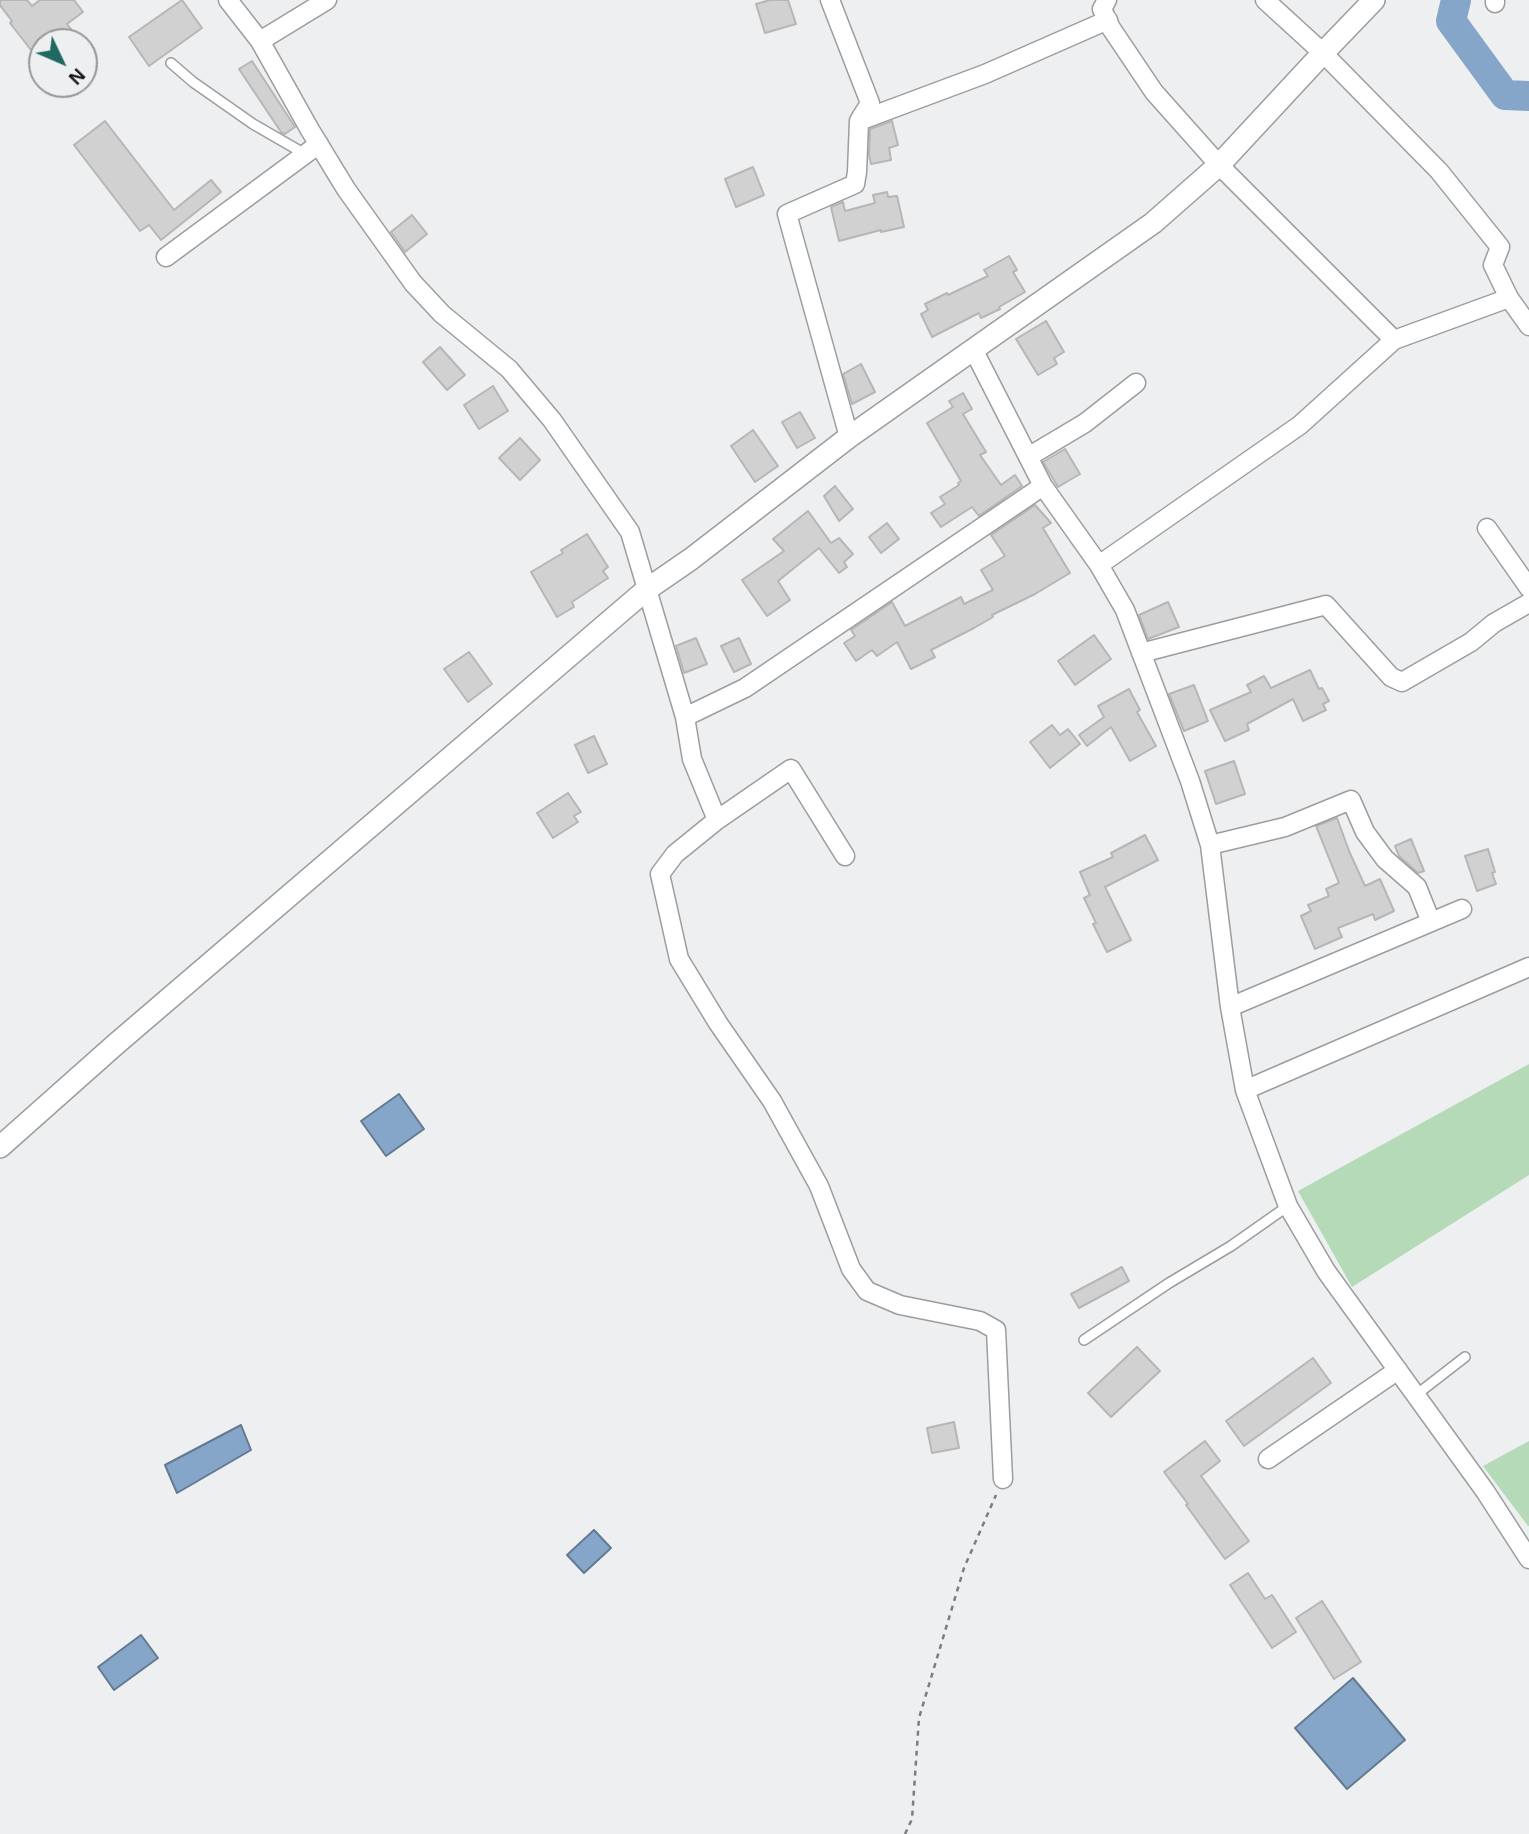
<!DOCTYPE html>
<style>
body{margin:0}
#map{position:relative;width:1529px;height:1834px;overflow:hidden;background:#eeeff0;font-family:Helvetica,sans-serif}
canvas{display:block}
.north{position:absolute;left:28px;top:28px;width:70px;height:70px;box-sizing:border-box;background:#eeeff0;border:2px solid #969798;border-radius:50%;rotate:134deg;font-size:19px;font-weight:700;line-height:28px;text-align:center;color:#131313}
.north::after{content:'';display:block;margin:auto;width:24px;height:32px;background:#206960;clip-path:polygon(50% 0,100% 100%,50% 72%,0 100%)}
</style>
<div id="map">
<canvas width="1529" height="1834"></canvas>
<div class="north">N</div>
</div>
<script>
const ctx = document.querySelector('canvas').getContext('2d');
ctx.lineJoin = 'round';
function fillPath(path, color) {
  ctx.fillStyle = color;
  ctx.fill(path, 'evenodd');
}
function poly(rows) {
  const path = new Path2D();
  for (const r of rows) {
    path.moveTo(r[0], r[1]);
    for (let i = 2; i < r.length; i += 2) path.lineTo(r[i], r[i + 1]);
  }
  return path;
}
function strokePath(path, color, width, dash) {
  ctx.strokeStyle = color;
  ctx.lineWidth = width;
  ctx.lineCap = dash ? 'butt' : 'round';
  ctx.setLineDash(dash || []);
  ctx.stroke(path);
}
fillPath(poly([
 [1529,1064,1529,1175,1352,1287,1298,1191],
 [1529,1441,1529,1526,1528,1526,1483,1466]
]), '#b5dab8');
const water = poly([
 [399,1094,424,1129,386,1156,361,1121,399,1094],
 [241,1425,251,1450,177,1493,165,1465,241,1425],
 [594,1530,611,1548,584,1573,567,1555,594,1530],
 [141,1635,158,1658,114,1690,98,1667,141,1635],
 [1353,1678,1405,1740,1347,1789,1295,1728,1353,1678]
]);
fillPath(water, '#85a6c9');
strokePath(water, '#637a92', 2);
strokePath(poly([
 [1456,0,1451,21,1505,95,1529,96]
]), '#85a6c9', 30);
const building = poly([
 [0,0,27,0,32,6,40,0,74,0,83,12,67,24,81,42,41,42,31,50,10,23,12,21,0,5,0,0],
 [182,0,202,28,149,66,129,37,182,0],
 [770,0,788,0,796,24,765,33,756,4,770,0],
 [252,61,295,127,285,134,281,132,239,69,252,61],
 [105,121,174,210,211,180,221,192,161,240,149,225,140,231,74,145,105,121],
 [892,121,898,145,889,148,891,160,871,164,869,155,870,129,892,121],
 [753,167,764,195,736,207,725,179,753,167],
 [887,192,888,197,897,196,904,227,881,232,881,230,839,241,831,207,843,202,845,211,875,203,873,195,887,192],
 [412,215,427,234,405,252,391,232,412,215],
 [1009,256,1017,270,1013,272,1025,292,999,307,1000,309,981,318,979,313,932,337,921,314,928,310,925,304,947,293,948,295,988,276,984,270,1009,256],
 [1046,321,1064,352,1054,358,1057,364,1038,375,1016,339,1046,321],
 [440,347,465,375,447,390,423,362,440,347],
 [861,364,875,392,852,404,843,374,861,364],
 [493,386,508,411,479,429,464,405,493,386],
 [963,393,972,409,963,414,986,452,980,455,1001,485,1015,475,1022,486,979,516,972,507,941,527,931,513,945,504,940,497,959,485,958,483,961,481,927,423,953,407,949,401,963,393],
 [800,412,815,438,797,448,782,422,800,412],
 [753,430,778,466,755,482,731,446,753,430],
 [520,438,540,460,520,480,499,458,520,438],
 [1065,449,1080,474,1058,487,1043,462,1065,449],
 [835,486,853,509,839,521,824,496,835,486],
 [1035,505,1051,523,1043,528,1070,573,1035,594,992,615,993,617,974,628,931,650,935,657,911,669,897,642,877,656,872,650,856,661,844,643,855,636,851,630,892,602,905,626,961,597,964,604,993,590,981,570,1005,556,991,535,1035,505],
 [808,511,831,543,839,538,853,554,844,562,847,567,839,573,819,548,778,581,790,600,767,616,742,580,784,551,773,539,808,511],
 [887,523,899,539,881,553,869,537,887,523],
 [587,534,608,567,603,571,608,578,572,602,574,607,557,617,531,572,563,553,561,550,587,534],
 [1168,602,1179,627,1148,639,1139,615,1168,602],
 [1094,635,1111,659,1075,685,1058,661,1094,635],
 [696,638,707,664,684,673,676,646,696,638],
 [739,638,751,664,734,672,721,646,739,638],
 [469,652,492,684,468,702,444,669,469,652],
 [1310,670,1319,689,1322,688,1329,701,1323,704,1326,710,1303,721,1293,699,1247,724,1249,730,1225,741,1210,710,1251,692,1247,685,1264,676,1271,688,1310,670],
 [1194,685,1208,721,1184,731,1169,694,1194,685],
 [1129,689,1140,710,1137,712,1156,746,1130,761,1111,727,1087,746,1079,735,1104,717,1098,706,1129,689],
 [1052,725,1060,735,1068,729,1080,744,1050,768,1030,742,1052,725],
 [594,736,607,764,588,773,575,745,594,736],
 [1234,761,1245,794,1216,804,1205,771,1234,761],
 [568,793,581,812,574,816,578,822,553,838,537,813,568,793],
 [1337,818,1349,851,1365,886,1380,879,1394,911,1375,920,1373,914,1338,928,1342,937,1315,949,1301,916,1311,911,1308,905,1329,896,1326,889,1339,883,1316,826,1337,818],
 [1145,835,1158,860,1105,887,1131,940,1107,952,1093,924,1096,923,1084,898,1090,895,1080,872,1113,857,1111,853,1145,835],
 [1411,839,1424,871,1418,873,1399,856,1395,846,1411,839],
 [1488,849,1495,872,1492,873,1496,884,1477,891,1465,856,1488,849],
 [1122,1267,1129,1281,1079,1308,1071,1294,1122,1267],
 [1137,1347,1160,1371,1111,1417,1088,1393,1137,1347],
 [1313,1358,1331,1383,1244,1446,1226,1421,1313,1358],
 [954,1422,959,1448,932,1453,927,1428,954,1422],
 [1205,1441,1220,1461,1201,1476,1249,1541,1225,1559,1186,1505,1188,1504,1164,1472,1205,1441],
 [1248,1573,1265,1599,1272,1595,1296,1632,1272,1648,1230,1585,1248,1573],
 [1322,1601,1361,1662,1334,1679,1296,1618,1322,1601]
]);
fillPath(building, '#d2d1d1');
strokePath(building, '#b7b6b6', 2);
const service = poly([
 [171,63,193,82,253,124,305,154],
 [1084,1340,1169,1283,1231,1246,1288,1206],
 [1416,1395,1465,1357]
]);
const minor = poly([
 [228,0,260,41,310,130,346,189,413,283,442,314,509,369,552,420,630,532,685,717,692,759,717,820,675,854,660,874,679,959,718,1023,772,1101,819,1186,851,1269,867,1291,900,1305,980,1321,996,1330,1003,1479],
 [830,0,870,103,859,121,857,172,855,184,787,214,849,437],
 [1107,0,1102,9,1111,28,1154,92,1219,165,1394,340],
 [1265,0,1323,53,1439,171,1500,247,1493,265,1509,298,1529,326],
 [1495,0,1495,3],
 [260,41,327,0],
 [859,121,985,74,1108,20],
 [166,257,319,144],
 [974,351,1043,486,1099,565,1125,610,1190,781,1210,845,1230,1007,1245,1090,1288,1206,1326,1271,1485,1491,1529,1559],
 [1028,457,1085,423,1136,383],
 [1487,528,1529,588],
 [1099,565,1300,425,1394,340,1509,298],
 [1141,653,1326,605,1391,677,1402,682,1471,642,1494,623,1529,603],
 [685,717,745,688,1043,486],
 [717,820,791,769,845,856],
 [1210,845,1285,827,1351,800,1365,832,1385,859,1417,887,1431,922],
 [1230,1007,1462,909],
 [1245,1090,1529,967],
 [1268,1459,1398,1370]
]);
const tertiary = poly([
 [0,1147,116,1044,646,590,691,559,849,437,1153,223,1219,165,1323,53,1374,0]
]);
strokePath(service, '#9c9d9e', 12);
strokePath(minor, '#9c9d9e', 21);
strokePath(tertiary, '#9c9d9e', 24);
strokePath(poly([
 [905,1834,912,1819,919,1718,964,1568,996,1495]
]), '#7d7d7e', 2.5, [5, 5]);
strokePath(service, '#fff', 9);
strokePath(minor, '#fff', 18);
strokePath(tertiary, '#fff', 21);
</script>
